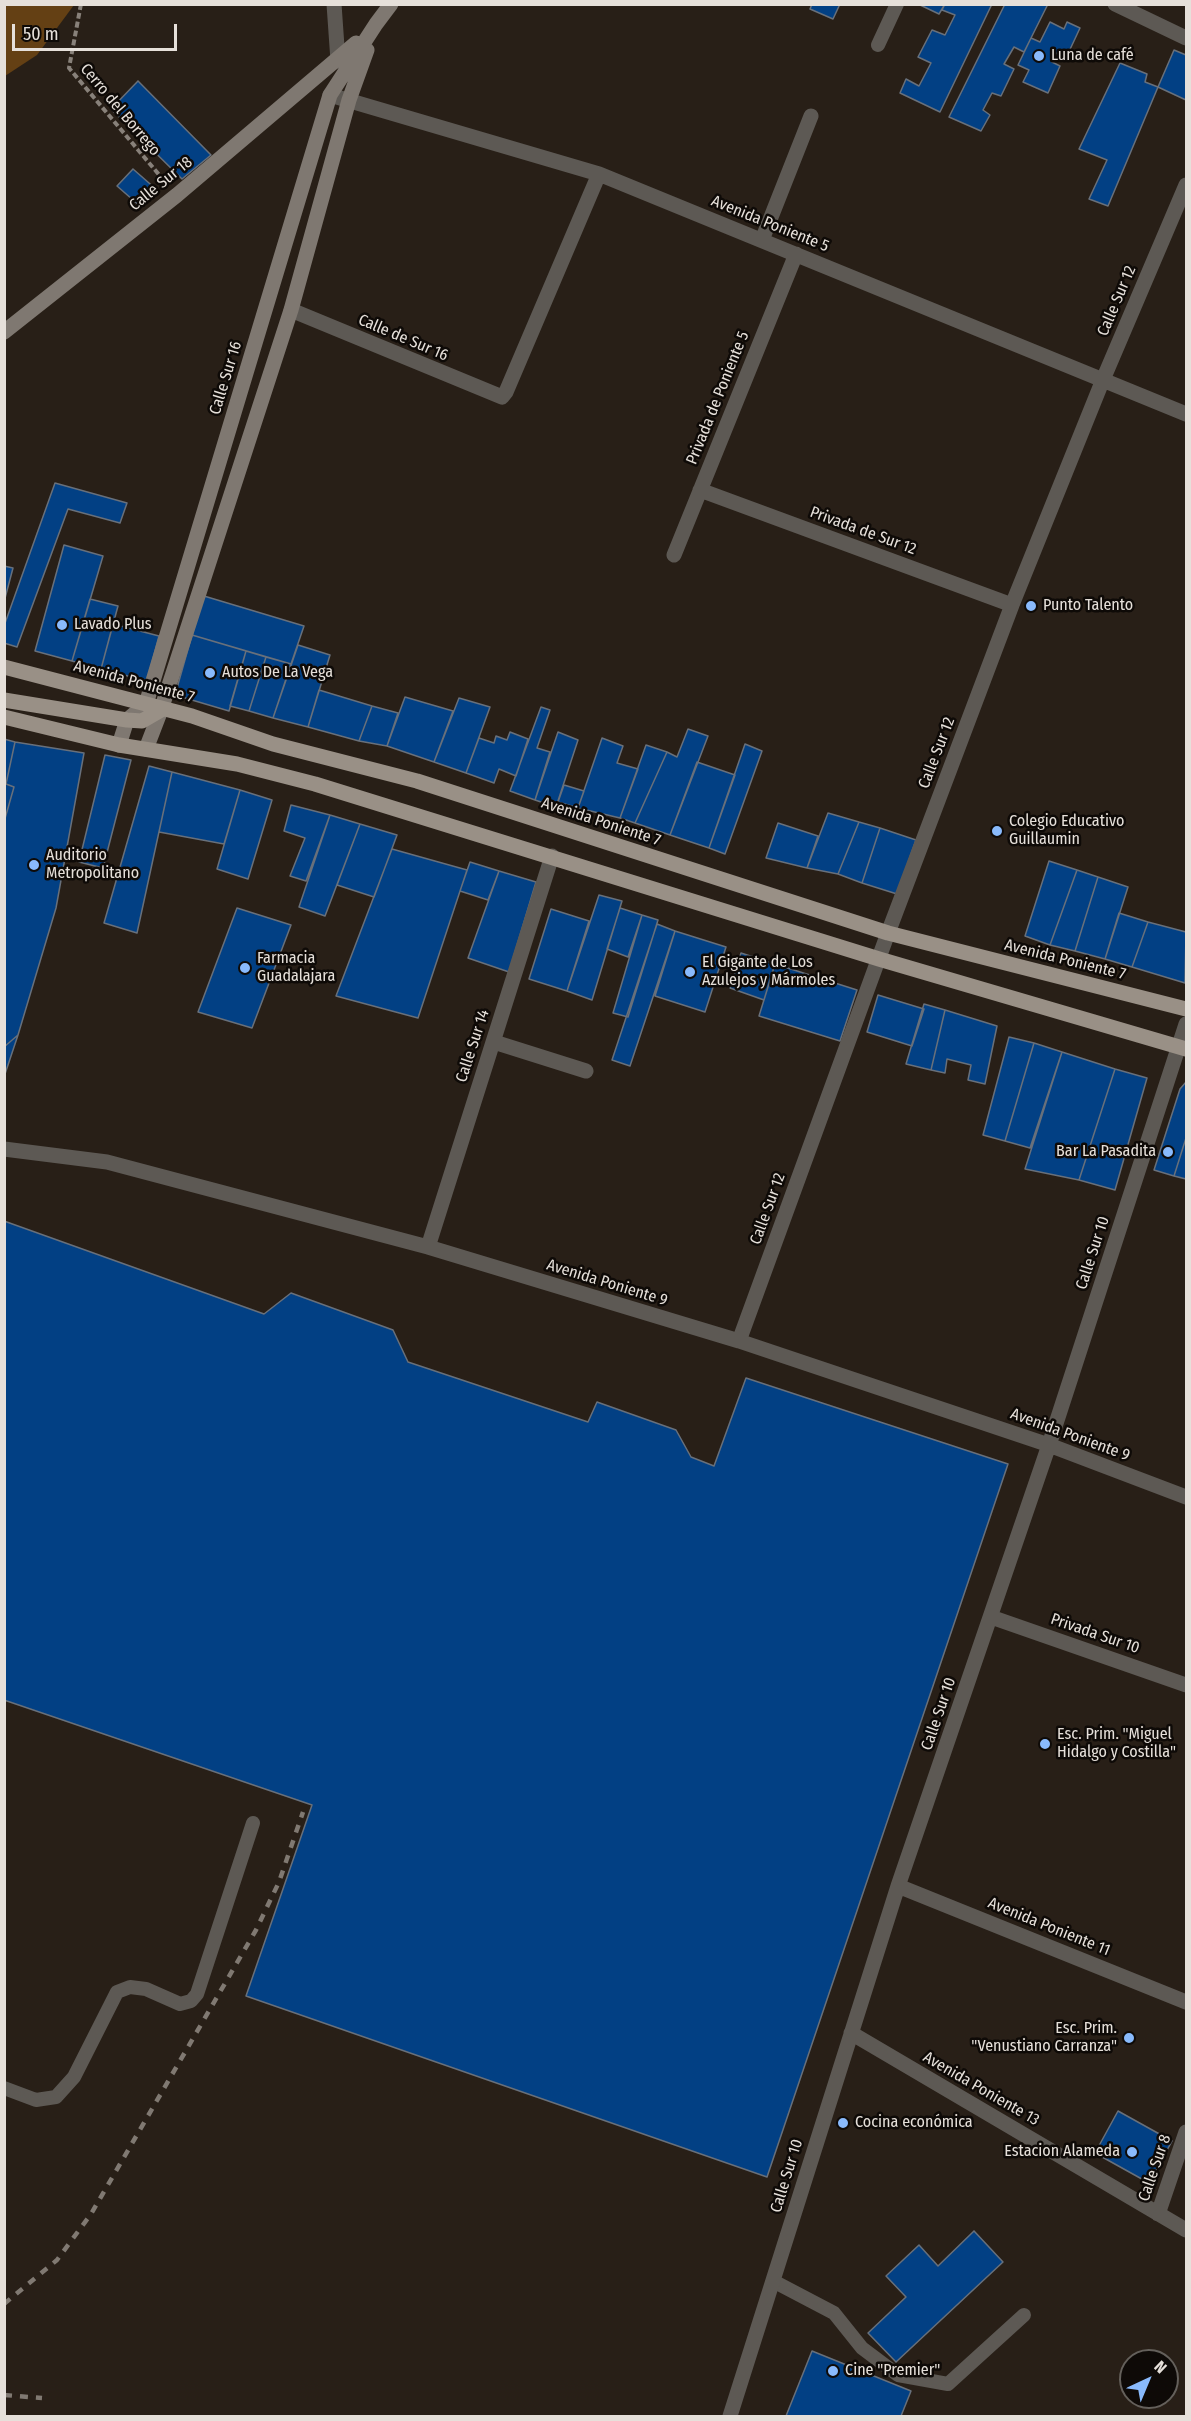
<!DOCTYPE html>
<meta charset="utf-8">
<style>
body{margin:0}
#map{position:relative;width:1191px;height:2421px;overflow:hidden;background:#281f17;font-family:"Fira Sans Condensed",sans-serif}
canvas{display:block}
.frame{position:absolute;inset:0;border:6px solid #e6e0da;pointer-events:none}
.north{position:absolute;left:1119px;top:2349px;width:60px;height:60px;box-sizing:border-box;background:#0e0a07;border:2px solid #64605b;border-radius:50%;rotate:44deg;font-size:16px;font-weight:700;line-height:24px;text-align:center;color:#e6e0da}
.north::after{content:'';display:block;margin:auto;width:21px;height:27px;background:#89bafc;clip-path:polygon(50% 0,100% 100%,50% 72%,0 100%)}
.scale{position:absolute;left:12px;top:24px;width:165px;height:27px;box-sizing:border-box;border:3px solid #e6e0da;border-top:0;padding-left:8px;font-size:18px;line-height:21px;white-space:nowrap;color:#e6e0da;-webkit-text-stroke:4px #0e0a07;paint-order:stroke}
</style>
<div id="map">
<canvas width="1191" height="2421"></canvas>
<div class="frame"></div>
<div class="north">N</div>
<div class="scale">50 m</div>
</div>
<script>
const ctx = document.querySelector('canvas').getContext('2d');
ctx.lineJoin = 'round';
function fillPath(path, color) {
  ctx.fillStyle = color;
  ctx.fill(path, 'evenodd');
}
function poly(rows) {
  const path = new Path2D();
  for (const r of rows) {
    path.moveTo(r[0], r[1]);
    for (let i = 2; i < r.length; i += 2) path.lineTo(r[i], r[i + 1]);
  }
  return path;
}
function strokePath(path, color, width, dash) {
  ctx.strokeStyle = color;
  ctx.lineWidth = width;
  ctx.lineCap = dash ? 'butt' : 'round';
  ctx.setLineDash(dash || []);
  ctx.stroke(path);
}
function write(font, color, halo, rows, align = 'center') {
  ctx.font = font + ' "Fira Sans Condensed",sans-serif';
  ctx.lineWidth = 5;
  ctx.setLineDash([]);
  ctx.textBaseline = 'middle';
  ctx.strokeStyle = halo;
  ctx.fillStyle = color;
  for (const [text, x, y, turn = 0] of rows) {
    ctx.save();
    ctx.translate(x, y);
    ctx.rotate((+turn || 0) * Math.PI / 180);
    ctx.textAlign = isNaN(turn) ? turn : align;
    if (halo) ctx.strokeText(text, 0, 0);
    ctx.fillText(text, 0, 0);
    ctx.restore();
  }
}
fillPath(poly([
 [5,4,74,5,37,55,5,76]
]), '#644014');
const building = poly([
 [812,4,840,4,833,19,810,9,812,4],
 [918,4,945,4,939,14,918,4],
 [945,4,992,4,940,112,900,93,906,79,919,86,931,63,918,57,932,30,945,35,955,15,942,10,945,4],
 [1005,4,1048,4,1024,52,1014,47,1004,64,1014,69,1001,96,992,93,983,110,990,115,981,131,949,117,1005,4],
 [1050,22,1064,29,1067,22,1080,28,1066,58,1056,53,1052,62,1060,66,1048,93,1023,82,1029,70,1018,65,1031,38,1040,42,1050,22],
 [1174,50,1186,55,1186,100,1158,87,1174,50],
 [1120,63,1147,74,1145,82,1158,87,1108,206,1089,199,1107,160,1079,149,1120,63],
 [138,81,211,155,182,179,111,109,138,81],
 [133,169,157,190,141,207,117,186,133,169],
 [55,483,127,503,120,523,68,509,17,647,4,643,4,626,55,483],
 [64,545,103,556,72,661,35,651,64,545],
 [4,566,13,568,4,602,4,566],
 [204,596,304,626,291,664,192,635,204,596],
 [90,599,118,606,101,669,72,661,90,599],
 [113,624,159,636,147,681,101,669,113,624],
 [192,635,246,651,229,711,175,695,192,635],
 [298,645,330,655,308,727,273,718,298,645],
 [246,651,266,657,249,711,230,706,246,651],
 [266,657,291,664,273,718,249,711,266,657],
 [319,690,372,706,359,741,308,727,319,690],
 [405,697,453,711,434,762,387,746,405,697],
 [459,698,490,707,466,773,434,762,459,698],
 [372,706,398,713,387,746,359,741,372,706],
 [541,707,550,710,537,748,550,752,535,800,510,791,541,707],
 [688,729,708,736,670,835,635,823,667,752,677,757,688,729],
 [510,732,528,739,516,776,499,769,494,783,466,773,479,738,494,743,496,736,507,740,510,732],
 [558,732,578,740,556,807,535,800,558,732],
 [602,738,623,746,617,763,638,769,620,818,578,808,602,738],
 [4,739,15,742,6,784,14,787,4,822,4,739],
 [15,742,84,753,56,908,18,1035,4,1047,4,822,14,787,6,784,15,742],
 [745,744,762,751,725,854,709,848,745,744],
 [646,745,667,752,635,823,620,818,646,745],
 [105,755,131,760,103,868,79,862,105,755],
 [697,762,735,775,709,848,670,835,697,762],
 [149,766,172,772,137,933,104,923,149,766],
 [172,772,240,790,224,844,159,832,172,772],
 [564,785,584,791,578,808,558,802,564,785],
 [240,790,272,800,248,879,217,869,240,790],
 [291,805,330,815,306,881,290,876,305,838,284,831,291,805],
 [828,813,859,822,838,874,807,868,828,813],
 [330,815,360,824,325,916,299,907,330,815],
 [859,822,880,828,862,883,838,874,859,822],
 [778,823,818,836,807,868,766,858,778,823],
 [360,824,397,835,374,897,337,885,360,824],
 [880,828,916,840,897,894,862,883,880,828],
 [392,849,467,870,418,1018,336,996,392,849],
 [1049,861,1077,870,1050,945,1025,936,1049,861],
 [470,862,499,871,488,900,460,891,470,862],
 [1077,870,1098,877,1075,951,1050,945,1077,870],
 [499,871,536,882,509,972,468,958,499,871],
 [1098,877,1128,887,1105,959,1075,951,1098,877],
 [599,895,622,901,592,1000,567,991,599,895],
 [237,908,291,925,252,1028,198,1012,237,908],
 [620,908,642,915,628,957,607,949,620,908],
 [551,909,589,921,567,991,529,979,551,909],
 [1119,913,1148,922,1132,967,1105,959,1119,913],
 [642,915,658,920,628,1017,613,1013,642,915],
 [1148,922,1186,932,1185,983,1132,967,1148,922],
 [657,924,675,931,630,1066,612,1060,657,924],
 [675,931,726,947,705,1012,655,996,675,931],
 [741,953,775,964,764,1000,730,988,741,953],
 [775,964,857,990,840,1041,759,1016,775,964],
 [878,995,924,1009,912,1046,867,1032,878,995],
 [924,1004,945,1010,931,1070,906,1064,924,1004],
 [945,1010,997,1026,985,1084,968,1080,971,1065,947,1059,945,1073,931,1070,945,1010],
 [18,1035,4,1077,4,1047,18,1035],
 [1009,1037,1034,1043,1005,1141,983,1135,1009,1037],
 [1034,1043,1062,1052,1030,1148,1005,1141,1034,1043],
 [1062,1052,1115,1069,1079,1180,1025,1169,1062,1052],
 [1115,1069,1147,1078,1115,1190,1079,1180,1115,1069],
 [1186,1082,1186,1138,1174,1176,1154,1170,1180,1089,1186,1082],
 [1186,1138,1186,1179,1174,1176,1186,1138],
 [4,1221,264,1314,291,1293,393,1330,408,1362,588,1422,597,1402,676,1430,691,1457,714,1466,746,1378,1008,1464,767,2177,246,1996,312,1805,4,1700,4,1221],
 [1118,2111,1172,2141,1149,2183,1095,2153,1118,2111],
 [974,2231,1003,2262,896,2362,868,2333,906,2297,886,2276,919,2245,938,2266,974,2231],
 [812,2351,911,2391,901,2416,786,2416,812,2351]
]);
fillPath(building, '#024084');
strokePath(building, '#68707b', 1.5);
strokePath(poly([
 [81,4,69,68,166,183]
]), '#88817a', 4, [6, 3]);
strokePath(poly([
 [878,45,897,4],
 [4,2088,36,2100,56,2097,74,2077,117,1992,130,1987,146,1989,180,2004,191,2001,197,1994,253,1823],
 [773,2281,834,2313,862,2348,898,2375,948,2384,1024,2315]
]), '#5d5954', 14);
strokePath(poly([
 [334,4,338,61],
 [1115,4,1186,38],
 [330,95,599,174,1186,414],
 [762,240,811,116],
 [291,310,502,397,506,392,599,174],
 [700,490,1012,605],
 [674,555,796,254],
 [494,1042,586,1071],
 [4,1149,107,1162,428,1247,739,1341,1049,1445,1186,1497],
 [428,1247,552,856],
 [739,1341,888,933,1012,605,1102,382,1186,185],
 [991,1617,1186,1685],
 [898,1886,1186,2002],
 [851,2033,1186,2230],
 [1158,2214,1186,2132],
 [730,2416,898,1886,1049,1445,1186,1024]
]), '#5d5954', 15);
strokePath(poly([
 [4,332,177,195,356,43],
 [119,745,127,720,146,704,330,95,376,24,391,4],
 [146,749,161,710,291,310,349,100,367,50]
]), '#7f7871', 15);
strokePath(poly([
 [4,667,192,716,273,744,417,781,888,933,1186,1009],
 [4,700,127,720,142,721,161,710],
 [4,717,119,745,237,764,315,784,879,959,1186,1049]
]), '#999086', 15);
strokePath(poly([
 [4,2304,57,2260,91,2214,256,1930,279,1882,303,1812],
 [4,2395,42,2398]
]), '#807972', 4.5, [8, 8]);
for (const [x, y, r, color] of [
 [1039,56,6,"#89bafc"],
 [1031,606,6,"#89bafc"],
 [62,625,6,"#89bafc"],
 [210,673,6,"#89bafc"],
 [997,831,6,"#89bafc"],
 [34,865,6,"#89bafc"],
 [245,968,6,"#89bafc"],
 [690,972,6,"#89bafc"],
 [1168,1152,6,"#89bafc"],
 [1045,1744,6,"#89bafc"],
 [1129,2038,6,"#89bafc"],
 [843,2123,6,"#89bafc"],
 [1132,2152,6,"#89bafc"],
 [833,2371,6,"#89bafc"]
]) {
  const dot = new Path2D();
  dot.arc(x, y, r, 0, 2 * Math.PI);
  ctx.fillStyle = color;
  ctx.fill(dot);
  strokePath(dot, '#0e0a07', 2);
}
write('16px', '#e6e0da', '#0e0a07', [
 ["Luna de café",1051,56],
 ["Punto Talento",1043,606],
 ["Lavado Plus",74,625],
 ["Autos De La Vega",222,673],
 ["Colegio Educativo",1009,822],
 ["Guillaumin",1009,840],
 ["Auditorio",46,856],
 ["Metropolitano",46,874],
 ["Farmacia",257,959],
 ["Guadalajara",257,977],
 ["El Gigante de Los",702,963],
 ["Azulejos y Mármoles",702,981],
 ["Bar La Pasadita",1156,1152,"right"],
 ["Esc. Prim. \"Miguel",1057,1735],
 ["Hidalgo y Costilla\"",1057,1753],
 ["Esc. Prim.",1117,2029,"right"],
 ["\"Venustiano Carranza\"",1117,2047,"right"],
 ["Cocina económica",855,2123],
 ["Estacion Alameda",1120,2152,"right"],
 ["Cine \"Premier\"",845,2371]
], 'left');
write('16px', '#e6e0da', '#0e0a07', [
 ["Cerro del Borrego",120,110,50],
 ["Calle Sur 18",161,184,-39],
 ["Avenida Poniente 5",770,224,22],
 ["Calle Sur 12",1117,301,-67],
 ["Calle de Sur 16",403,338,23],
 ["Calle Sur 16",226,378,-73],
 ["Privada de Poniente 5",718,398,-68],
 ["Privada de Sur 12",863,531,20],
 ["Avenida Poniente 7",134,682,15],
 ["Calle Sur 12",937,753,-69],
 ["Avenida Poniente 7",601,822,18],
 ["Avenida Poniente 7",1065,960,14],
 ["Calle Sur 14",473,1046,-72],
 ["Calle Sur 12",768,1209,-70],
 ["Calle Sur 10",1093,1253,-72],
 ["Avenida Poniente 9",607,1283,17],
 ["Avenida Poniente 9",1070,1435,20],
 ["Privada Sur 10",1095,1634,19],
 ["Calle Sur 10",939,1714,-71],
 ["Avenida Poniente 11",1049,1927,22],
 ["Avenida Poniente 13",981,2089,30],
 ["Calle Sur 8",1155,2168,-71],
 ["Calle Sur 10",787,2176,-73]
]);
</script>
